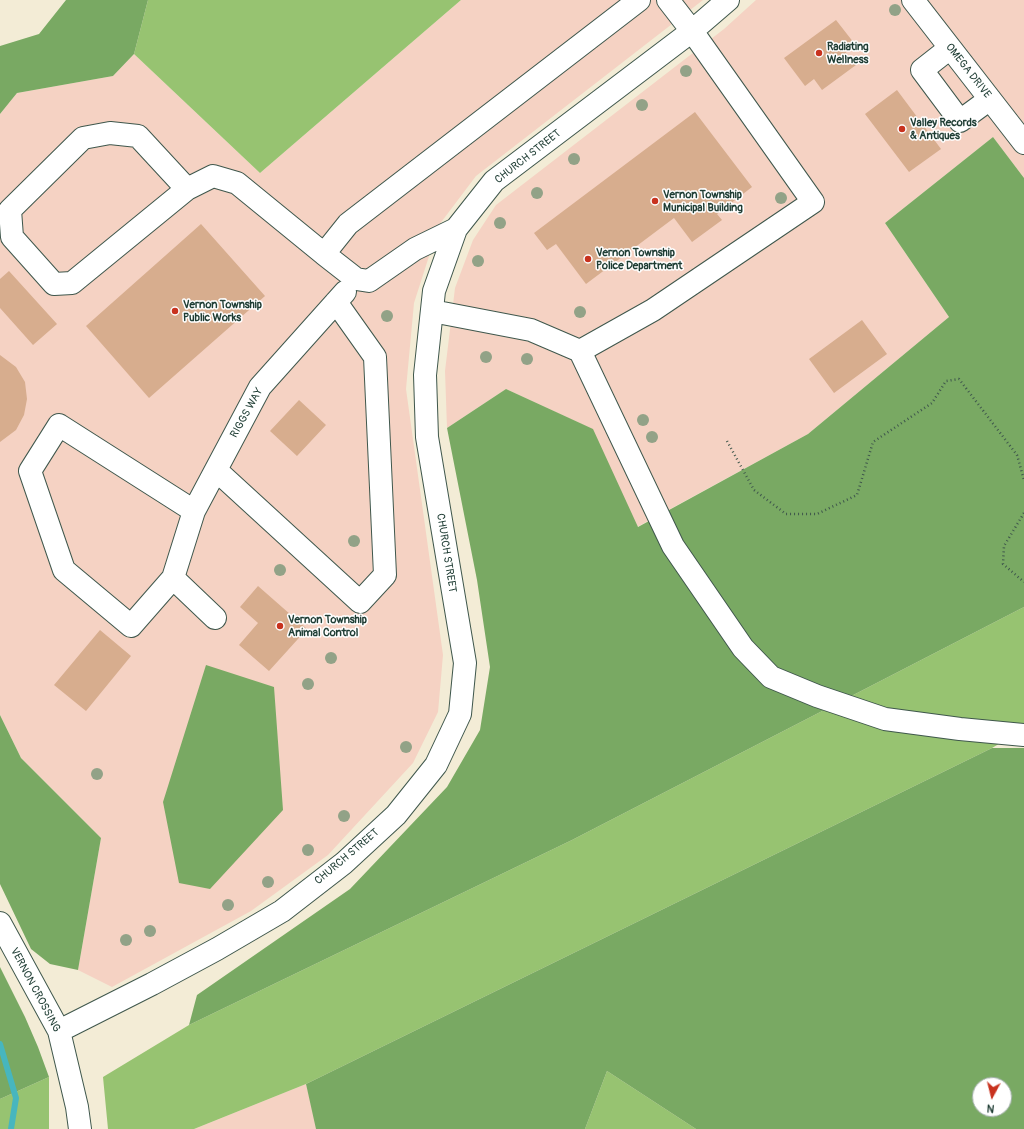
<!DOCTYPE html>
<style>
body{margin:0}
#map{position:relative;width:1024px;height:1129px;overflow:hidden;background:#f3ecd6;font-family:Pangolin,sans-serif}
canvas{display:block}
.north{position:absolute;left:972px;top:1077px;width:40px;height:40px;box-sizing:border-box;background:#fff;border:1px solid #a5b1ae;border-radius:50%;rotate:187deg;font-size:11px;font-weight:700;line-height:16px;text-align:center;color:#1f3d34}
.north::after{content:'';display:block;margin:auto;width:14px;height:18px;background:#c8321e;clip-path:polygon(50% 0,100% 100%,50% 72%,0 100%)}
</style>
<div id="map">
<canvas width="1024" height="1129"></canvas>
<div class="north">N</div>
</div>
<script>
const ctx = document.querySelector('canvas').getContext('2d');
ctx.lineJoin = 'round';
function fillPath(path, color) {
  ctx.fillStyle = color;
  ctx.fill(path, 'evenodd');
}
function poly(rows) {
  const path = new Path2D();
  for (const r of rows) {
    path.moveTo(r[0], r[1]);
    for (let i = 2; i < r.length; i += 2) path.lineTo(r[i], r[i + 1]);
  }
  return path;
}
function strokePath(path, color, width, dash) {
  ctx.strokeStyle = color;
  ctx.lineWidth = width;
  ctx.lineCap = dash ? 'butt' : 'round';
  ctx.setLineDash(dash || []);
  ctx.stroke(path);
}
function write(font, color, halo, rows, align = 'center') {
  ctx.font = font + ' Pangolin,sans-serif';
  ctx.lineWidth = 3;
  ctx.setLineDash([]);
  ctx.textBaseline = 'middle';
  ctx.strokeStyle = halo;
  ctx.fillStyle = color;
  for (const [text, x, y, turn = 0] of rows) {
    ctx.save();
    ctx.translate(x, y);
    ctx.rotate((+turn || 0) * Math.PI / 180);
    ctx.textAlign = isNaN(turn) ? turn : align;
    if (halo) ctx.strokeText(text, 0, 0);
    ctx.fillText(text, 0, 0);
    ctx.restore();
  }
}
fillPath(poly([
 [461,0,703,0,476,176,439,225,414,303,406,389,443,655,438,712,413,763,328,855,251,911,112,987,78,970,101,838,21,758,0,715,0,114,17,93,113,76,134,54,260,173],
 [756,0,1024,0,1024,178,993,137,885,223,949,317,808,434,637,527,592,429,506,389,447,428,445,371,455,288,473,240,496,205,724,29],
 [306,1084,317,1129,194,1129]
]), '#f5d2c3');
fillPath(poly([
 [148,0,461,0,260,173,134,54],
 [1024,607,1024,729,992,748,306,1084,194,1129,108,1129,103,1077,189,1025,572,840],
 [607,1071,696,1129,585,1129],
 [49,1077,49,1129,0,1129,0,1099]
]), '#97c371');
fillPath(poly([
 [66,0,148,0,134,54,113,76,17,93,0,114,0,46,39,34],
 [993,137,1024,178,1024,607,572,840,189,1025,197,995,350,889,447,787,480,730,490,667,477,580,447,428,506,389,593,429,638,527,808,434,949,317,885,223],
 [206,665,274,687,283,810,210,889,179,883,163,802],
 [0,715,21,758,101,838,78,970,50,964,31,949,0,884],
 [992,748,1024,748,1024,1129,696,1129,607,1071,585,1129,316,1129,306,1084],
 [980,1085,1004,1085,1004,1109,980,1109],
 [0,967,25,1017,38,1047,49,1077,0,1099]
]), '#79a963');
strokePath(poly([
 [0,1044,16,1098,11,1129]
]), '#47b6be', 6);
fillPath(poly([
 [836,20,854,43,845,51,856,65,822,90,814,79,805,86,784,58],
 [897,90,941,149,909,172,865,114],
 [695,112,752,187,717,214,722,220,692,242,674,218,586,284,556,244,547,250,534,233],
 [201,224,265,296,149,398,86,326],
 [9,271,57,324,33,345,0,308,0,279],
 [862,320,887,354,834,393,809,359],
 [0,355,16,367,25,382,27,399,24,415,16,430,0,442],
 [299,400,326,425,297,456,270,431],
 [258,586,307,629,269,671,239,645,258,623,240,607],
 [100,630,131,656,86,711,54,685]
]), '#d7ad8e');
const minor = poly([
 [913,0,1024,143],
 [950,48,922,70,960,121,990,99],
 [187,189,138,136,110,133,83,138,10,210,12,237,54,284,72,283,187,189,213,176,237,183,324,254],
 [456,229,415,249,369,281,356,279,324,254,348,224,639,0],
 [432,311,531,330,580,351,673,546,743,648,771,677,817,696,885,719,960,729,1024,735],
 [580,351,653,310,813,202,692,31,668,0],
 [216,470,360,602,385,575,375,357,336,302],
 [173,578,131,626,64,570,30,471,59,425,194,511],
 [215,618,173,578,194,511,260,387,345,292],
 [0,923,59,1031,77,1107,80,1129],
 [59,1031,152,984,217,949,282,911,344,863,396,815,436,765,460,714,465,663,427,437,425,375,434,291,456,229,494,181,692,31,728,0]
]);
strokePath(minor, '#3f574c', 24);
strokePath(poly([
 [727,441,754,490,786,514,817,514,857,495,873,442,932,403,946,381,959,379,1017,455,1024,480],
 [1024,513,1004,546,1003,564,1024,582]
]), '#3f574c', 2.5, [1, 3]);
strokePath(minor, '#fff', 22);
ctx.fillStyle = '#92a287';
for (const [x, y] of [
 [895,10],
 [686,71],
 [642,105],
 [574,159],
 [537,193],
 [781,198],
 [500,223],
 [478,261],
 [580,312],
 [387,316],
 [486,357],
 [527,359],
 [643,420],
 [652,437],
 [354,541],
 [280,570],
 [331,658],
 [308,684],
 [406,747],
 [97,774],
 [344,816],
 [308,850],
 [268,882],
 [228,905],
 [150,931],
 [126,940]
]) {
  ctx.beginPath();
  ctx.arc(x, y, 6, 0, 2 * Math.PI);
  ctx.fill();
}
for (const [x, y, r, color] of [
 [819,53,4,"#c8321e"],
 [902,129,4,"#c8321e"],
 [655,201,4,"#c8321e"],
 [588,259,4,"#c8321e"],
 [175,311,4,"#c8321e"],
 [280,626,4,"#c8321e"]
]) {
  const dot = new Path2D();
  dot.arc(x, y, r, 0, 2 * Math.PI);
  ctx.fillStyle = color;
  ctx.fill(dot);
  strokePath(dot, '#fff', 1.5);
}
write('bold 11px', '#1f3d34', '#fff', [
 ["Radiating",827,47],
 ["Wellness",827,60],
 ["Valley Records",910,123],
 ["& Antiques",910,136],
 ["Vernon Township",663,195],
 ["Municipal Building",663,208],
 ["Vernon Township",596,253],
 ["Police Department",596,266],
 ["Vernon Township",183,305],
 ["Public Works",183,318],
 ["Vernon Township",288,620],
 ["Animal Control",288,633]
], 'left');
write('11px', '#1f3d34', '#fff', [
 ["OMEGA DRIVE",968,71,52],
 ["CHURCH STREET",528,157,-38],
 ["RIGGS WAY",247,413,-61],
 ["CHURCH STREET",446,553,81],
 ["CHURCH STREET",347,857,-40],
 ["VERNON CROSSING",35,990,62]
]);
</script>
